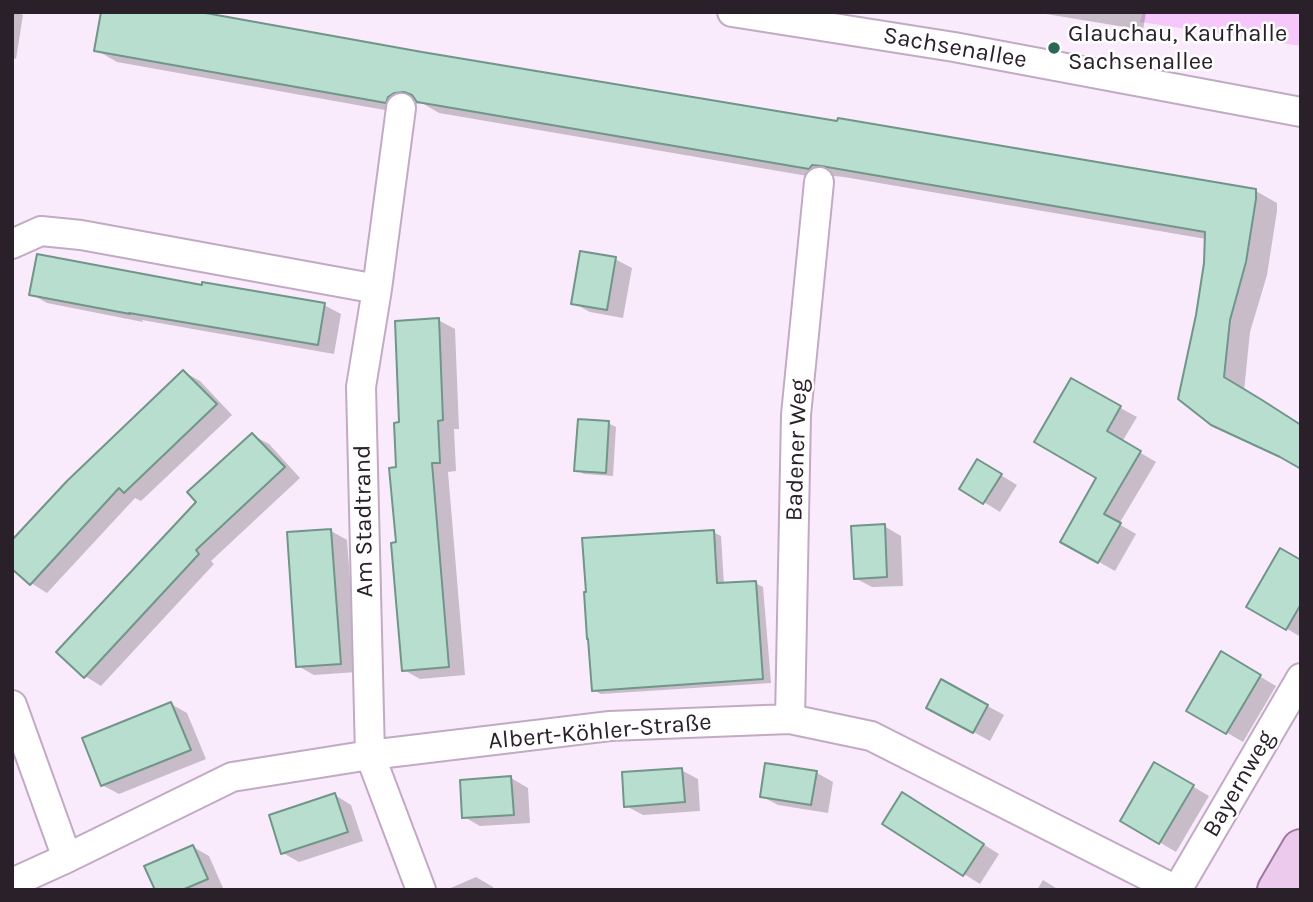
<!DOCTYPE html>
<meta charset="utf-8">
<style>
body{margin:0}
#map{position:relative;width:1313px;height:902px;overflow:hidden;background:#faebfc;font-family:Karla,sans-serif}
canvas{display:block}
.frame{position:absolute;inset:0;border:14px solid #29202a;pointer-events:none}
</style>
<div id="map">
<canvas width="1313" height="902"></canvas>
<div class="frame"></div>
</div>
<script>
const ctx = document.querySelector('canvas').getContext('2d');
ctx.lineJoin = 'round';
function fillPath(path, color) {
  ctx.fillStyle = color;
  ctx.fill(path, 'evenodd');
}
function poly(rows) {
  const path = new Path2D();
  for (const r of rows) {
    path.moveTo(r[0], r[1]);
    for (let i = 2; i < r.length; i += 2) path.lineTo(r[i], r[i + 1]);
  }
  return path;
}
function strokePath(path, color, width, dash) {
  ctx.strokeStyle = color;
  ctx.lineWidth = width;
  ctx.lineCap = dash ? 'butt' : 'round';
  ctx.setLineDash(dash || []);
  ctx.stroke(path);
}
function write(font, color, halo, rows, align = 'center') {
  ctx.font = font + ' Karla,sans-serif';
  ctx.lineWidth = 5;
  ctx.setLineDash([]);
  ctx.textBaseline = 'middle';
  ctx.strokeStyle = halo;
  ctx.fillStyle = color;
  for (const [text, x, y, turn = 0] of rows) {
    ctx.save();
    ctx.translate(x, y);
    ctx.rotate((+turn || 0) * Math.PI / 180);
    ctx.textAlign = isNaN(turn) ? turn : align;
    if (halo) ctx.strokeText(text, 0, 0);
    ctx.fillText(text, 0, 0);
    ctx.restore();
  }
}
fillPath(poly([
 [1143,12,1301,12,1301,46,1140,22]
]), '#f5c7fa');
fillPath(poly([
 [12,12,17,12,23,15,16,59,12,58],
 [1034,12,1146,12,1143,30],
 [96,50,422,53,1256,191,1277,203,1277,211,1267,275,1250,332,1244,391,1301,467,1234,436,1212,424,1198,315,1206,263,1206,239,844,177,834,176,831,180,439,113,422,103,416,104,409,109,407,114,117,62],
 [615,259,632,268,623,318,590,312,573,303],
 [203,287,324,305,341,314,334,354,142,320,143,322,47,303,31,294],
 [438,320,455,329,459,429,454,429,456,471,448,472,465,675,420,679,404,670,398,544,398,468,401,423],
 [184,372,200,381,232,415,141,501,135,498,47,593,31,583],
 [1071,381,1137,417,1122,442,1156,462,1119,524,1136,534,1115,571,1062,541,1098,477],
 [608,423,616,427,613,476,584,474,576,470],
 [252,435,269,444,300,478,211,561,214,564,101,686,85,676,199,502],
 [978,461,1017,485,1000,512,961,488],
 [884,526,901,536,903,586,872,587,855,578],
 [331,531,347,540,357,672,314,675,298,666],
 [713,532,721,536,724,585,755,583,763,587,771,683,601,694,593,690],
 [1301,562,1301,637,1248,606],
 [1222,654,1276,686,1243,742,1188,710],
 [942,681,1004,715,990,741,944,716],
 [171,704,187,713,206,759,119,794,102,785],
 [1155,764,1209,796,1176,852,1122,820],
 [681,770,698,779,700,811,643,815,626,806],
 [817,773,833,782,828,813,778,805,761,796],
 [511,778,528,788,530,823,480,826,464,817],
 [335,795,351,805,363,841,299,862,283,853],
 [919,804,999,854,980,884,964,874],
 [193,847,209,856,223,888,219,890,157,890],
 [476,877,493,887,494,890,446,890],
 [1043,880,1059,890,1037,890]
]), '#0003');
const building = poly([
 [101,12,200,12,422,52,837,121,838,118,1256,189,1256,199,1246,262,1230,320,1224,377,1262,400,1301,425,1301,469,1280,457,1211,425,1178,399,1196,315,1204,263,1205,232,821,166,812,165,809,169,417,102,412,95,404,92,394,93,388,97,386,103,94,51,101,12],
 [580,251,616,257,607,310,571,304,580,251],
 [37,254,202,285,202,282,325,303,318,345,129,313,130,314,29,295,37,254],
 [439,318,443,420,438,421,440,463,432,463,449,667,402,671,391,543,396,542,389,468,396,467,394,423,399,422,395,321,439,318],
 [183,370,217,404,124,493,119,488,30,585,12,569,12,540,67,481,183,370],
 [1071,378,1121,406,1107,431,1141,451,1104,514,1121,523,1098,563,1060,542,1096,478,1034,442,1071,378],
 [578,419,609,421,606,473,574,471,578,419],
 [252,433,285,467,196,550,199,554,84,678,56,652,196,502,187,492,252,433],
 [977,459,1002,474,983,504,959,489,977,459],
 [885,524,887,577,854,579,851,526,885,524],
 [331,529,341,664,296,667,287,532,331,529],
 [714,530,717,583,756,581,763,679,592,691,588,639,587,639,584,592,586,592,582,538,714,530],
 [1280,548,1301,560,1301,604,1286,630,1246,607,1280,548],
 [1221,651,1261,675,1226,734,1186,711,1221,651],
 [941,679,988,705,973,733,926,708,941,679],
 [171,702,191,750,101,786,82,738,171,702],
 [1154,762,1194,785,1159,844,1120,821,1154,762],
 [765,763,817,771,811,805,760,797,765,763],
 [682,768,685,802,624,807,622,772,682,768],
 [511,776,514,815,462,818,460,780,511,776],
 [902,792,984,844,963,876,882,824,902,792],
 [335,793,348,832,281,854,269,815,335,793],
 [193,845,208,879,182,890,155,890,144,866,193,845]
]);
fillPath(building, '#b8ded0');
strokePath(building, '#719588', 2);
const minor = poly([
 [732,12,954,47,1301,112],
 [12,244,41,231,81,235,377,289,361,387,370,755,421,890],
 [377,289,401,108],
 [12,705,67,858],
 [790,719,796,415,819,182],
 [12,883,67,858,232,777,370,755,610,726,790,719,871,736,1176,890],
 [1177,890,1301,678]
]);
const primary = poly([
 [1277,890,1301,849]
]);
strokePath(minor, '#c2aac4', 32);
strokePath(primary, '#9e78a2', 42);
strokePath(minor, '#fff', 28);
strokePath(primary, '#ebcaee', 38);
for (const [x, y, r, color] of [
 [1054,48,7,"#2b6956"]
]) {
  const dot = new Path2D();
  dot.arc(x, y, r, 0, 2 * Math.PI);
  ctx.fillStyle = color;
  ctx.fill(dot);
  strokePath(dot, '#fefefe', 2.5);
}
write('24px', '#29202a', '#fefefe', [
 ["Glauchau, Kaufhalle",1068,34],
 ["Sachsenallee",1068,62]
], 'left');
write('24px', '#29202a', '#fefefe', [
 ["Sachsenallee",955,48,10],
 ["Badener Weg",797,450,-88],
 ["Am Stadtrand",364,521,-91],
 ["Albert-Köhler-Straße",600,732,-5],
 ["Bayernweg",1239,784,-60]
]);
</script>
